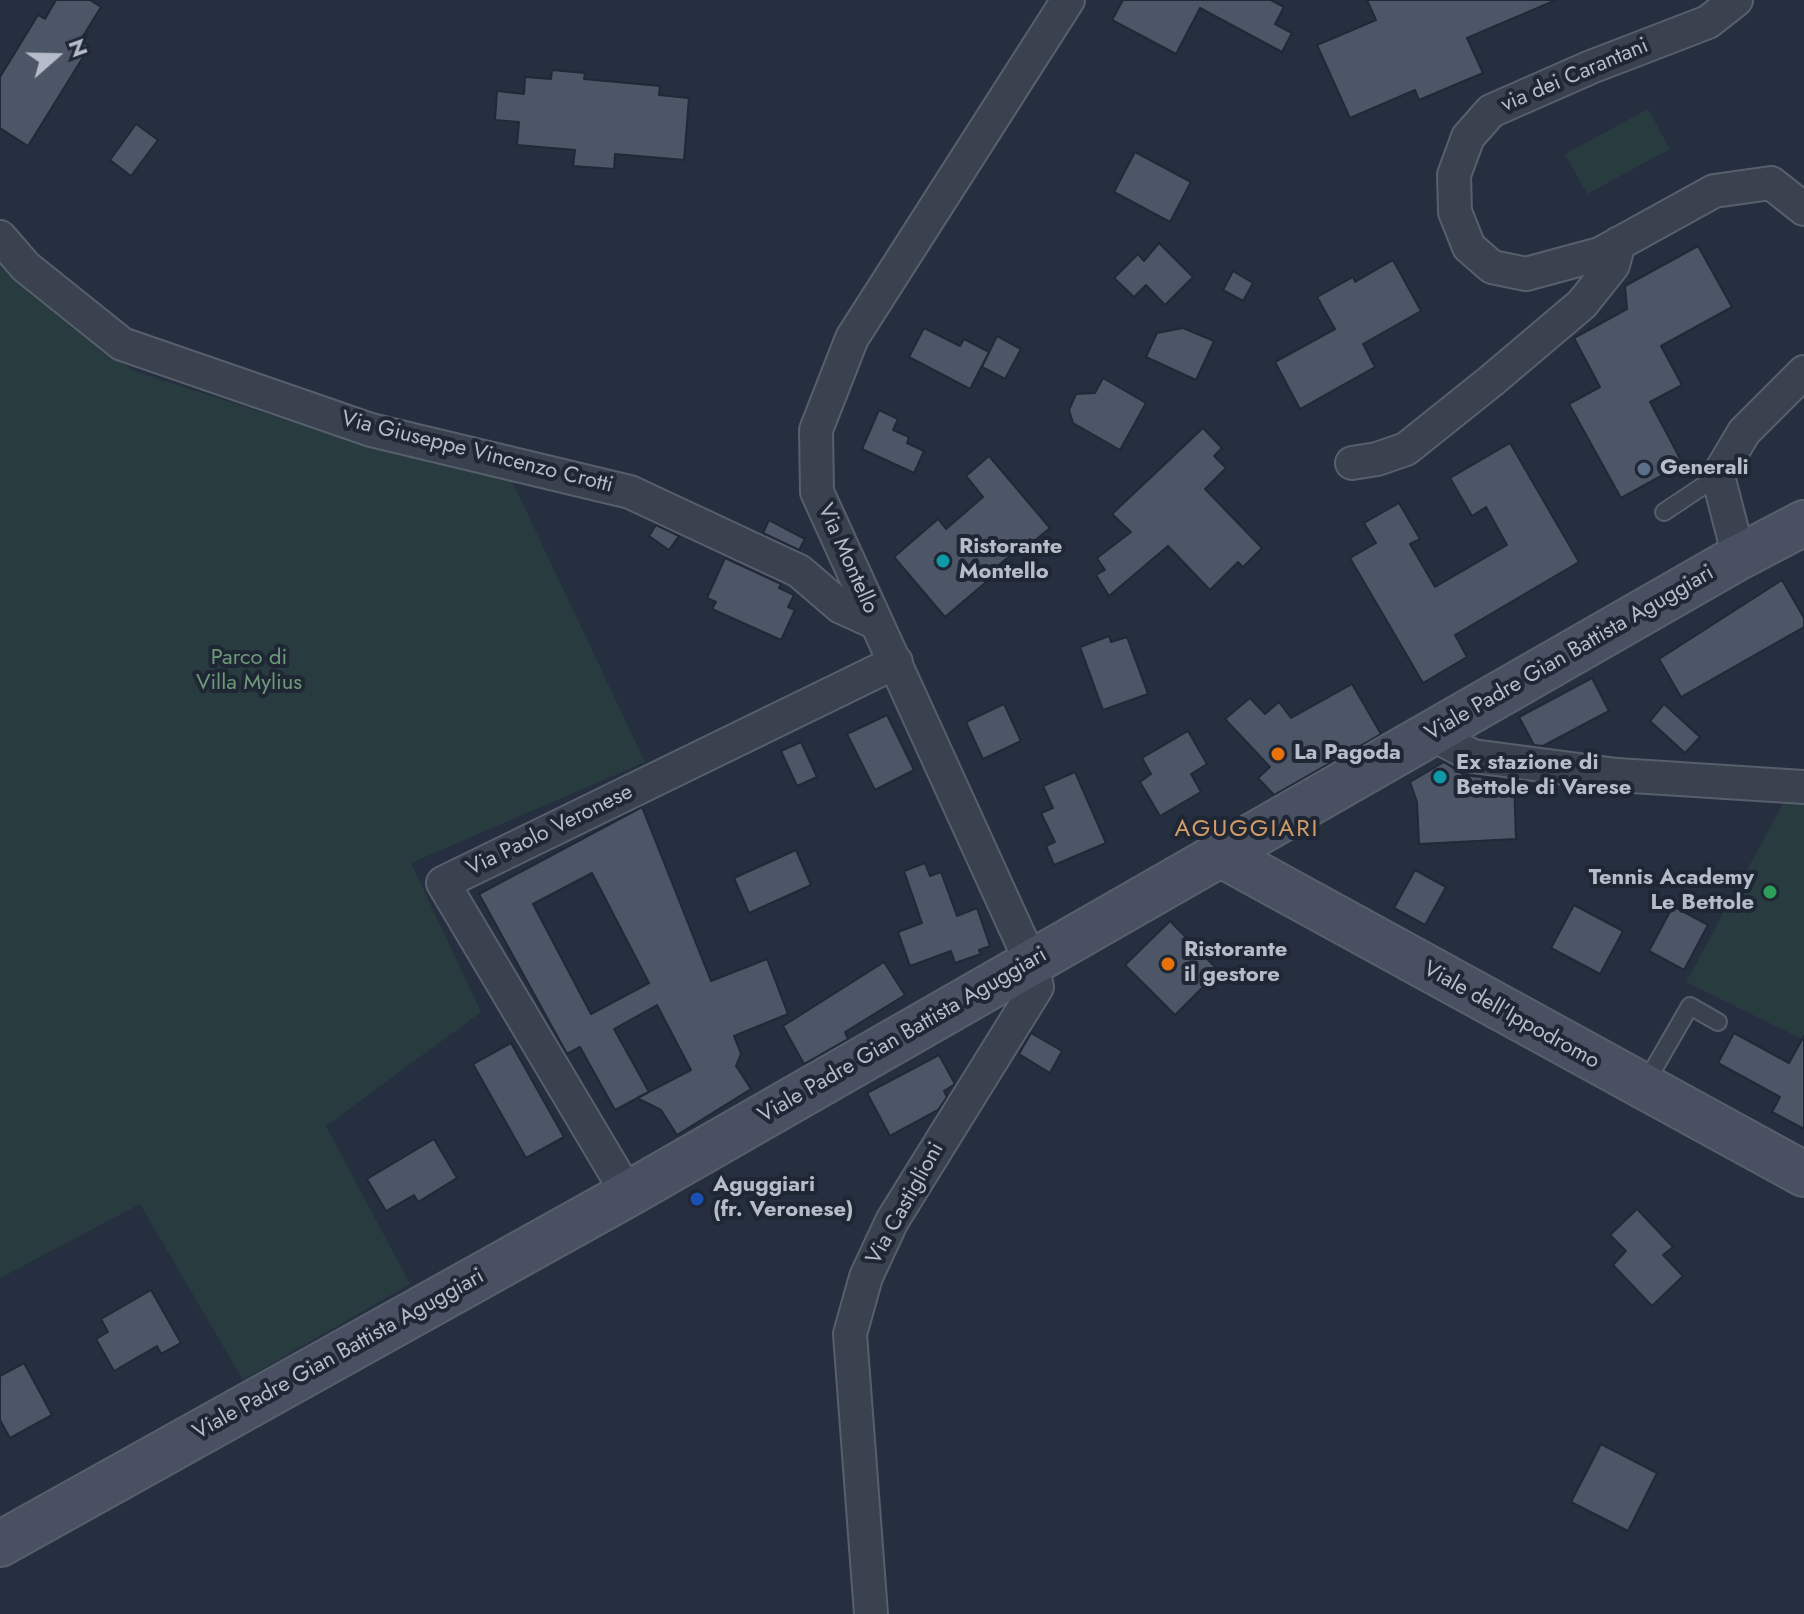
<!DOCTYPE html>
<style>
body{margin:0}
#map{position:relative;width:1804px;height:1614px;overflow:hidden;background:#262f3f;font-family:Jost,sans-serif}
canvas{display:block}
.north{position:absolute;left:16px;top:16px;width:80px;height:80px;-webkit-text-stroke:6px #1f2634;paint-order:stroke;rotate:70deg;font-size:22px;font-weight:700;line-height:32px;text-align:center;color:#b6bcc9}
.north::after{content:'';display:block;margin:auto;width:28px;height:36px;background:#b6bcc9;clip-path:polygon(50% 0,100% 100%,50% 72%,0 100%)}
</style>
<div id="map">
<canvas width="1804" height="1614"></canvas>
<div class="north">N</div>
</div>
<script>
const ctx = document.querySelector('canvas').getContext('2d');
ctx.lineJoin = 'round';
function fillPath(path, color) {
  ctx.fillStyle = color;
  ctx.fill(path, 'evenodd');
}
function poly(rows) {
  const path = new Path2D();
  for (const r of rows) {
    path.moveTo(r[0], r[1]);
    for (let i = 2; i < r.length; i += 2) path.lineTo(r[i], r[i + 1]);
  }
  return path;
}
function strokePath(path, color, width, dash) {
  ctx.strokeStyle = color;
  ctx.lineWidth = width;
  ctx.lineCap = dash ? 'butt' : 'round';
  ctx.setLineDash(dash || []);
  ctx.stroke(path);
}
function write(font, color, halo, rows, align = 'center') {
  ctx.font = font + ' Jost,sans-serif';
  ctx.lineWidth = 8;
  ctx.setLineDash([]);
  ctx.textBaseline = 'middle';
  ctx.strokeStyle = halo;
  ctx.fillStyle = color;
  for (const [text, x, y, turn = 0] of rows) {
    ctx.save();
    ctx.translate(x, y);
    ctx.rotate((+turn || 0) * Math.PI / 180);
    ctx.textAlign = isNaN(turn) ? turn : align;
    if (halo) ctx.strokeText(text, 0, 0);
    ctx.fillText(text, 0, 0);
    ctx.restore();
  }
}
fillPath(poly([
 [1648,109,1670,149,1587,194,1565,154],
 [0,259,134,371,366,446,473,463,512,481,645,762,411,863,481,1012,326,1126,410,1284,243,1380,140,1204,0,1278],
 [1785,800,1804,801,1804,1040,1686,982]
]), '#283c40');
const building = poly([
 [56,0,90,0,101,7,80,41,90,46,28,146,0,128,0,77,38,15,45,19,56,0],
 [1123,0,1271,0,1284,7,1275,24,1292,33,1282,52,1200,8,1176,54,1112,20,1123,0],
 [1367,0,1556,0,1467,38,1483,73,1419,100,1415,90,1350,118,1317,45,1376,20,1367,0],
 [552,70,585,73,584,79,660,86,659,95,689,98,684,160,615,154,614,169,573,166,575,150,517,145,519,122,495,120,497,91,524,94,525,77,551,79,552,70],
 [136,124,158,140,131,176,110,160,136,124],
 [1135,152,1191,182,1170,222,1114,192,1135,152],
 [1159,243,1193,277,1165,305,1146,285,1134,297,1114,278,1138,254,1144,261,1159,243],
 [1698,246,1732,307,1661,346,1682,385,1650,402,1683,464,1621,498,1569,404,1600,387,1574,338,1627,309,1625,286,1698,246],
 [1393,260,1421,311,1363,344,1375,367,1300,409,1275,362,1335,329,1317,297,1353,277,1355,282,1393,260],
 [1233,271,1253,283,1243,301,1223,290,1233,271],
 [924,328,960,346,964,339,989,352,970,389,909,357,924,328],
 [1183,328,1214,341,1196,380,1146,357,1157,333,1183,328],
 [997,336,1021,349,1005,379,982,367,997,336],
 [1103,378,1146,403,1120,450,1073,423,1069,410,1076,394,1095,393,1103,378],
 [879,410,898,419,893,430,909,437,907,443,924,451,914,473,862,449,879,410],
 [1203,428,1222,448,1214,456,1226,468,1205,489,1262,548,1243,567,1238,562,1210,590,1168,546,1109,596,1096,575,1105,570,1097,558,1131,532,1112,514,1203,428],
 [1510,443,1579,562,1455,635,1467,657,1423,683,1350,558,1376,543,1364,523,1399,503,1420,539,1410,544,1435,587,1507,545,1486,507,1472,516,1450,478,1510,443],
 [989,456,1050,528,1033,542,1030,539,989,573,992,577,945,617,894,557,938,519,946,529,983,497,966,476,989,456],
 [769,520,805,539,799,550,763,533,769,520],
 [656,525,679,536,669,550,649,536,656,525],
 [725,558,781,584,779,588,794,595,788,607,795,610,781,640,712,609,716,602,707,598,725,558],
 [1782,580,1804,618,1804,627,1681,697,1659,659,1782,580],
 [1109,636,1111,642,1127,637,1148,694,1103,710,1080,647,1109,636],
 [1592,678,1609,711,1543,746,1534,745,1519,717,1592,678],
 [1352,684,1381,734,1274,795,1258,778,1270,767,1225,719,1250,698,1265,714,1279,702,1291,718,1352,684],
 [1004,704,1021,741,983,759,966,722,1004,704],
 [1664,704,1700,737,1685,753,1650,721,1664,704],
 [887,715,914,770,875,790,847,734,887,715],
 [1188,731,1207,764,1191,774,1201,792,1160,816,1140,782,1151,774,1142,758,1188,731],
 [801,742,817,777,797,786,781,751,801,742],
 [1444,762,1464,775,1514,781,1516,839,1419,844,1417,802,1410,782,1444,762],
 [1075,772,1106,843,1054,865,1046,846,1055,842,1041,813,1053,808,1043,786,1075,772],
 [642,807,711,981,767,959,788,1014,734,1036,741,1054,736,1066,751,1089,677,1135,661,1110,637,1098,691,1070,657,1005,614,1029,649,1092,615,1110,580,1047,567,1054,479,894,642,807],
 [592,873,649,983,591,1014,533,904,592,873],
 [796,850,811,885,749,913,734,878,796,850],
 [925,863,930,876,941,872,957,916,977,908,990,946,979,950,981,954,955,963,951,951,910,966,898,932,922,923,904,871,925,863],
 [1415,870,1446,887,1425,925,1394,908,1415,870],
 [1574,905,1623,931,1600,974,1551,948,1574,905],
 [1673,906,1708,925,1684,970,1649,951,1673,906],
 [1170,921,1219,971,1175,1015,1125,965,1170,921],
 [884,962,905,995,845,1032,848,1039,804,1064,783,1026,884,962],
 [1031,1033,1062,1051,1050,1073,1019,1054,1031,1033],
 [1734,1033,1789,1063,1804,1036,1804,1129,1772,1112,1780,1097,1718,1063,1734,1033],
 [511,1043,564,1137,526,1158,473,1064,511,1043],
 [939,1055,955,1084,944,1091,947,1097,938,1110,890,1136,867,1093,939,1055],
 [434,1139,457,1178,418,1202,414,1195,386,1211,367,1179,434,1139],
 [1637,1209,1673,1247,1663,1255,1683,1276,1652,1306,1613,1265,1626,1251,1610,1235,1637,1209],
 [151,1290,181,1343,161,1354,157,1346,114,1371,96,1339,108,1332,101,1319,151,1290],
 [24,1363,52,1415,10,1438,0,1420,0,1376,24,1363],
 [1601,1444,1657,1473,1628,1531,1571,1502,1601,1444]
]);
fillPath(building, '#4c5667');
strokePath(building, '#212836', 2);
const lane = poly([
 [1664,512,1718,476],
 [1645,1084,1690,1006,1718,1022]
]);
const street = poly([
 [1736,0,1708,22,1591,67,1491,111,1468,137,1454,175,1455,212,1469,247,1492,267,1526,274,1600,254,1714,191,1771,183,1804,209],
 [0,237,26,267,122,344,371,430,630,492,799,571,841,607,876,623],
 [1352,463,1377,459,1406,449,1491,381,1582,304,1613,265,1619,243],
 [1739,557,1718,476,1744,432,1804,372],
 [1432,734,1473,756,1617,775,1804,787],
 [628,1194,443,883,896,662],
 [871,1614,850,1334,866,1277,892,1221,1037,987,1031,962,817,492,816,430,852,338,1068,0]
]);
const secondary = poly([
 [1220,854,1804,1174],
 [0,1544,628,1194,1739,557,1804,523]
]);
strokePath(lane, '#585f6c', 20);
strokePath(street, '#585f6c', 36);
strokePath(secondary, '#585f6c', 48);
strokePath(lane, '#3a414f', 16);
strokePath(street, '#3a414f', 32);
strokePath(secondary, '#485061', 44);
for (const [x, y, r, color] of [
 [1644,469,8,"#5c6f8a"],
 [943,561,8,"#0f9aa8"],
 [1278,754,8,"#e8710a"],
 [1440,777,8,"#0f9aa8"],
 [1770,892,8,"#2e9e5b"],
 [1168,964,8,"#e8710a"],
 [697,1199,8,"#1a4fb4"]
]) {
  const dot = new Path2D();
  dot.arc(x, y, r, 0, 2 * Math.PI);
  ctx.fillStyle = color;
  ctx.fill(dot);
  strokePath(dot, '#1f2634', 3);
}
write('22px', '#b6bcc9', '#1f2634', [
 ["via dei Carantani",1575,76,-23],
 ["Via Giuseppe Vincenzo Crotti",477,453,14],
 ["Via Montello",847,559,66],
 ["Viale Padre Gian Battista Aguggiari",1570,654,-30],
 ["Via Paolo Veronese",550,831,-26],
 ["Viale dell'Ippodromo",1511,1016,29],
 ["Viale Padre Gian Battista Aguggiari",903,1036,-30],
 ["Via Castiglioni",906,1204,-61],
 ["Viale Padre Gian Battista Aguggiari",339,1355,-29]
]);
write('bold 22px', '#b6bcc9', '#1f2634', [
 ["Generali",1660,469],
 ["Ristorante",959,548],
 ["Montello",959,573],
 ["La Pagoda",1294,754],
 ["Ex stazione di",1456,764],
 ["Bettole di Varese",1456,789],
 ["Tennis Academy",1754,879,"right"],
 ["Le Bettole",1754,904,"right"],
 ["Ristorante",1184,951],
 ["il gestore",1184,976],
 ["Aguggiari",713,1186],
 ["(fr. Veronese)",713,1211]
], 'left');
write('22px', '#6e997a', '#1f2634', [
 ["Parco di",249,659],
 ["Villa Mylius",249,684]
]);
ctx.letterSpacing = '2px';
write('24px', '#d29c69', '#1f2634', [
 ["AGUGGIARI",1247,830]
]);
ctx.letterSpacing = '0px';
</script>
